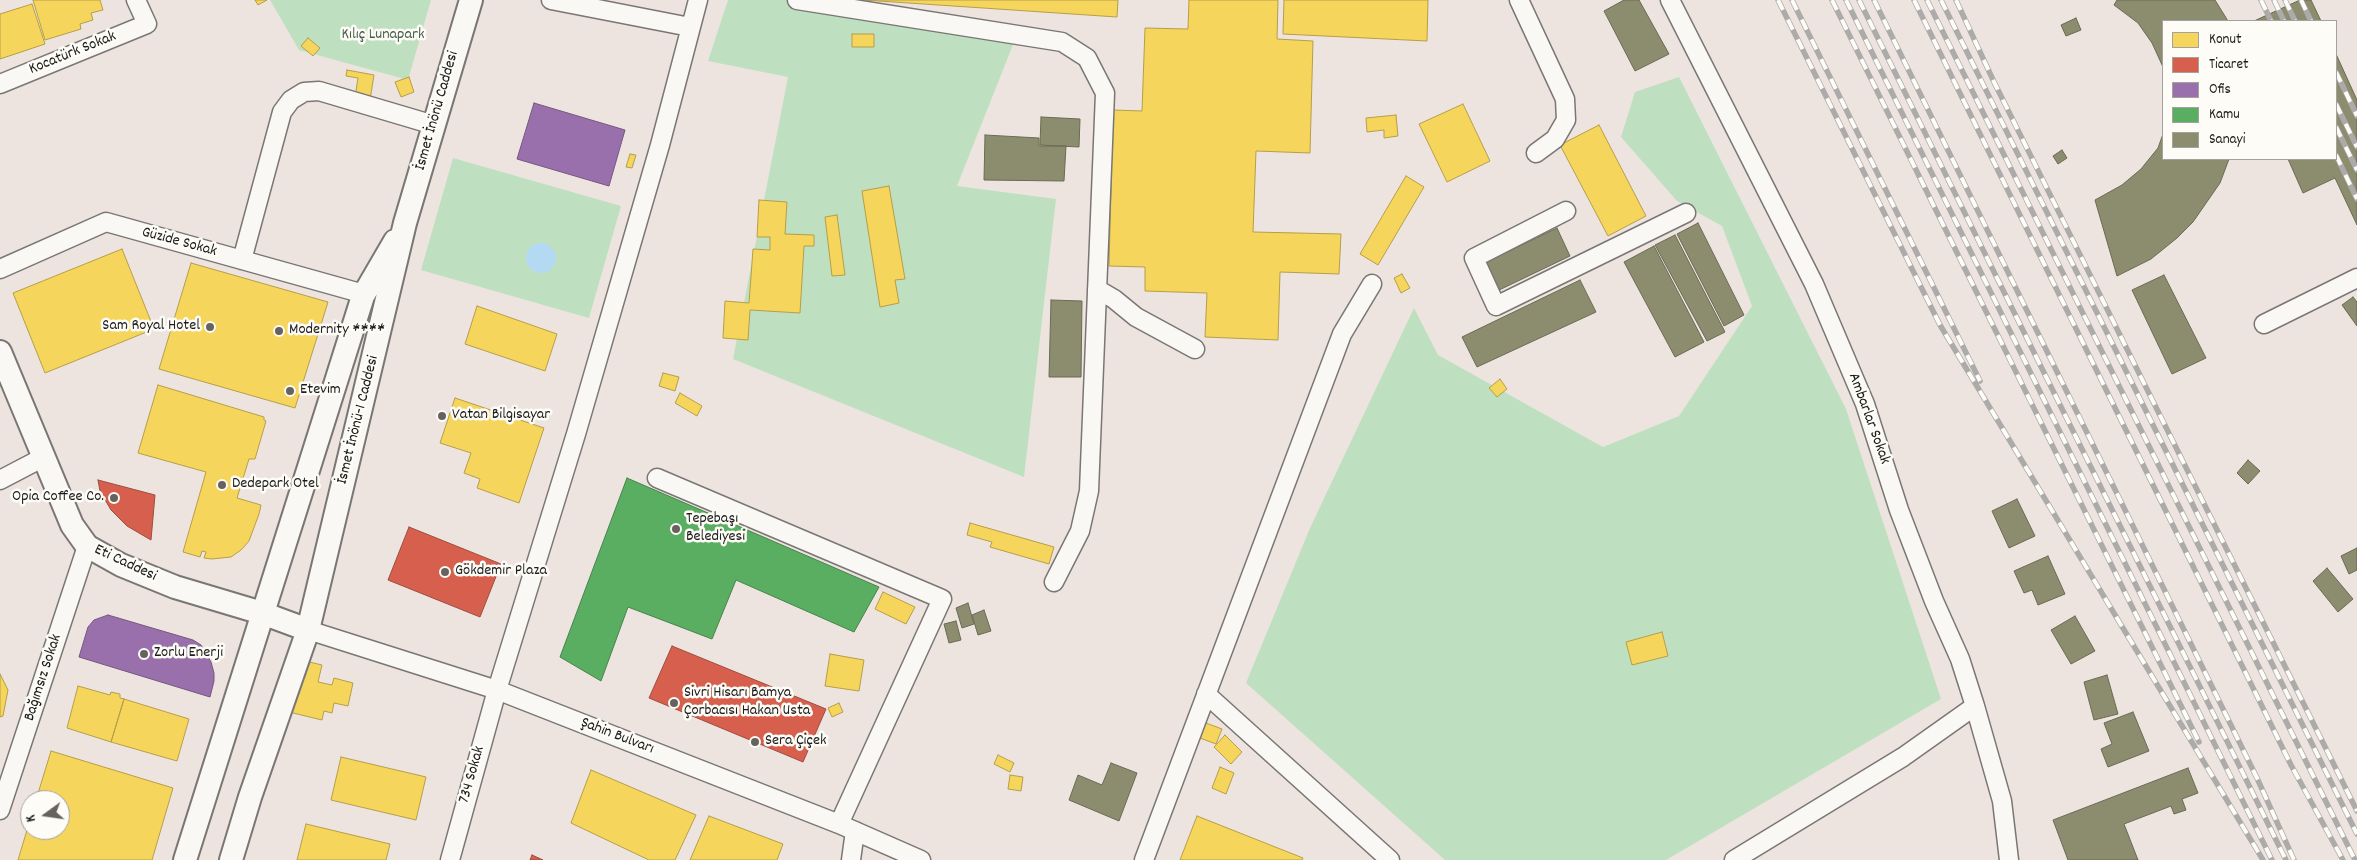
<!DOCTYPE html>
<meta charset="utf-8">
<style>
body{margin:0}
#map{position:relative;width:2357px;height:860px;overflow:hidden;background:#ede4df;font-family:Dekko,sans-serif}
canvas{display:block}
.legend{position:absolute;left:2162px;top:20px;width:175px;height:140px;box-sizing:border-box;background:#fdfcf7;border:1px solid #a3a29f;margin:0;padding:6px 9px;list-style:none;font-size:15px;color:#1c1c1c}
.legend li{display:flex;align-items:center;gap:10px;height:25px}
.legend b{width:25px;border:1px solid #a3a29f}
.north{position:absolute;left:20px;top:790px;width:50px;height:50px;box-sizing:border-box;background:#fdfcf7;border:1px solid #a3a29f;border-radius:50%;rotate:256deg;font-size:14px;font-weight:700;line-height:20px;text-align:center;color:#1c1c1c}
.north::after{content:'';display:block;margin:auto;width:18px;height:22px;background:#656260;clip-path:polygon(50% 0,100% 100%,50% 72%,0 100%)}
</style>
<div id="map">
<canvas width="2357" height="860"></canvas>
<ul class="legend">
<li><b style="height:14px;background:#f6d55c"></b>Konut</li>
<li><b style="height:14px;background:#d6604d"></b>Ticaret</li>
<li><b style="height:14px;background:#9970ab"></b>Ofis</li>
<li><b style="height:14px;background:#5aae61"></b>Kamu</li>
<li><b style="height:14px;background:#8c8c6e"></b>Sanayi</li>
</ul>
<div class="north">K</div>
</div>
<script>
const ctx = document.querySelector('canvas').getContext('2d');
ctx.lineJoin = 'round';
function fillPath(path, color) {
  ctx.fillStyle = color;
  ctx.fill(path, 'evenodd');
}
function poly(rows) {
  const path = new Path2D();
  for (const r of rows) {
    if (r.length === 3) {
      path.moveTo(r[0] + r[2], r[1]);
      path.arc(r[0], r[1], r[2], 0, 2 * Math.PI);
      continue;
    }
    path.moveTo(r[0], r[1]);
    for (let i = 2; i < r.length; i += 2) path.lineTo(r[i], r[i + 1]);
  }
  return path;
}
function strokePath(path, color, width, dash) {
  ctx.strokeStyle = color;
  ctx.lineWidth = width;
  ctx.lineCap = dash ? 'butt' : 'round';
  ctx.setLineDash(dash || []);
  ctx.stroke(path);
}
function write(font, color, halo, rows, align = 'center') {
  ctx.font = font + ' Dekko,sans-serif';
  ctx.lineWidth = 5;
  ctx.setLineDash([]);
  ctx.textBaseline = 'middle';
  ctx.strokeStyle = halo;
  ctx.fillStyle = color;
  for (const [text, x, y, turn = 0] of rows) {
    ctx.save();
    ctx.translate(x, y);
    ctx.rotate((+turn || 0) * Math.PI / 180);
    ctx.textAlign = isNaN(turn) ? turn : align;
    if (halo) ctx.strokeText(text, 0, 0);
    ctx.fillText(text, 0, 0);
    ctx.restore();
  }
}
fillPath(poly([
 [270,0,431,0,408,80,299,50],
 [728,0,830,0,1018,32,957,186,1056,199,1024,477,733,359,788,77,708,61],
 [1679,77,1846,409,1941,699,1666,860,1445,860,1246,683,1310,528,1414,308,1438,355,1603,447,1679,416,1752,306,1722,226,1677,201,1621,137,1635,92],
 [453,158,621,206,589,318,421,270]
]), '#bfe0c0');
fillPath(poly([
 [541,258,15]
]), '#b4daf3');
const homes = poly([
 [33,0,100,0,103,10,91,13,93,20,80,24,81,29,45,40,33,0],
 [255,0,267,0,258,5,255,0],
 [864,0,1118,0,1117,17,864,0],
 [1189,0,1278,0,1277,39,1313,41,1310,153,1256,151,1253,232,1341,234,1339,274,1280,272,1278,340,1205,337,1207,293,1145,291,1145,267,1109,266,1113,110,1142,111,1145,28,1188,29,1189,0],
 [1284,0,1428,0,1427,41,1283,34,1284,0],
 [32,4,45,44,0,59,0,14,32,4],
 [852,34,874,34,874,47,852,47,852,34],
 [308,38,320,48,313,56,301,46,308,38],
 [347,70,374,75,370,100,355,97,358,78,346,76,347,70],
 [409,77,414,92,401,97,395,82,409,77],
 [1463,104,1490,161,1447,182,1419,124,1463,104],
 [1396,115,1398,136,1384,138,1384,130,1367,132,1366,118,1396,115],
 [1599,125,1646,216,1608,236,1560,145,1599,125],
 [630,154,636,155,632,168,626,167,630,154],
 [1406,176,1424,187,1378,265,1360,254,1406,176],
 [889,186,905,279,895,280,899,303,880,307,862,191,889,186],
 [759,200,787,202,785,234,814,235,814,246,804,246,800,313,750,310,748,340,723,338,725,301,749,303,753,249,770,250,770,237,757,237,759,200],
 [837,215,845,275,832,276,825,217,837,215],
 [122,249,154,329,45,373,13,293,122,249],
 [191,263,328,302,295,408,159,369,191,263],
 [1402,274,1410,288,1401,293,1394,278,1402,274],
 [477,306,557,334,545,371,465,344,477,306],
 [663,373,679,377,675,391,659,386,663,373],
 [1500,379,1507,389,1497,397,1489,388,1500,379],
 [158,385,264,417,264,420,266,421,255,459,249,459,237,498,261,505,259,514,249,541,241,550,231,557,212,559,204,558,206,552,202,551,200,557,183,552,206,472,138,453,158,385],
 [680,393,702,406,697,416,675,403,680,393],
 [455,398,544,428,519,503,477,488,480,479,464,473,471,453,440,443,455,398],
 [970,523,1054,547,1049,564,990,547,992,542,967,535,970,523],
 [883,592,915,607,906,624,875,609,883,592],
 [1662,632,1668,656,1632,665,1626,642,1662,632],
 [830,654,864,660,859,691,825,686,830,654],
 [301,660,322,665,318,682,332,685,334,678,353,683,348,706,334,703,332,713,324,711,322,720,289,712,301,660],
 [0,674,8,690,3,716,0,717,0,674],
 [78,686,110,695,111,692,120,694,120,698,124,699,111,742,67,728,78,686],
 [124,699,189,719,177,761,111,742,124,699],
 [839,703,843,712,832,717,828,708,839,703],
 [1206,723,1222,729,1216,744,1200,738,1206,723],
 [1225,735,1242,752,1231,764,1214,747,1225,735],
 [51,751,173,788,152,860,18,860,30,820,30,830,60,830,60,800,36,800,51,751],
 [998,755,1014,763,1010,772,994,764,998,755],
 [341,757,426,777,416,820,331,800,341,757],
 [1220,767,1234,773,1226,794,1212,788,1220,767],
 [591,770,696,815,675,860,649,860,571,823,591,770],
 [1010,775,1023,777,1021,791,1008,789,1010,775],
 [709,816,783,844,777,860,690,860,709,816],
 [1197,816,1303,858,1302,860,1180,860,1197,816],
 [306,824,390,844,386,860,297,860,306,824]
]);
fillPath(homes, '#f6d55c');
strokePath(homes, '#b59e49', 1);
const shops = poly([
 [98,480,155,495,151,540,127,526,111,510,100,491,98,480],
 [409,527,501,564,480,617,388,580,409,527],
 [672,646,826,709,803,762,649,698,672,646],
 [532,855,543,860,530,860,532,855]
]);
fillPath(shops, '#d6604d');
strokePath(shops, '#9e4c3e', 1);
const offices = poly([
 [534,103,625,130,609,186,517,159,534,103],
 [108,615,193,640,201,645,211,662,214,673,214,681,210,697,79,657,88,627,94,620,108,615]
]);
fillPath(offices, '#9970ab');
strokePath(offices, '#745780', 1);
const public = poly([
 [627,478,879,587,854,632,736,580,712,639,628,607,601,681,560,657,627,478]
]);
fillPath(public, '#5aae61');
strokePath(public, '#47824c', 1);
const industry = poly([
 [1624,0,1639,0,1669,54,1635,71,1604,11,1624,0],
 [2117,0,2215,0,2228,21,2163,21,2163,67,2152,43,2138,23,2114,5,2117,0],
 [2300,0,2311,0,2321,21,2254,21,2300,0],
 [2076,18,2081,30,2066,36,2061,25,2076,18],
 [2336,54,2357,100,2357,225,2335,178,2303,193,2288,159,2336,159,2336,54],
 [1041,117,1080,119,1079,147,1040,145,1041,117],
 [2163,134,2163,159,2229,159,2220,183,2193,222,2177,238,2151,259,2117,276,2095,200,2122,185,2141,169,2158,148,2163,134],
 [985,135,1039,138,1039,146,1066,146,1064,181,984,180,985,135],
 [2062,150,2067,158,2058,164,2053,156,2062,150],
 [1698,223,1744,315,1724,326,1677,234,1698,223],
 [1557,228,1570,256,1495,292,1482,264,1557,228],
 [1675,235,1725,332,1707,341,1655,245,1675,235],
 [1654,246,1704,342,1675,357,1624,262,1654,246],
 [2164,275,2206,358,2172,374,2132,290,2164,275],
 [1580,280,1596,312,1477,367,1462,337,1580,280],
 [2353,297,2357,302,2357,326,2342,305,2353,297],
 [1051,300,1082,301,1081,377,1049,377,1051,300],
 [2248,460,2260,471,2248,484,2237,473,2248,460],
 [2017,499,2035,536,2009,548,1992,511,2017,499],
 [2357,548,2357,570,2349,574,2341,556,2357,548],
 [2048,556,2065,594,2038,605,2032,590,2024,593,2014,571,2048,556],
 [2327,568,2353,599,2338,612,2313,581,2327,568],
 [968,603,974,624,962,628,956,608,968,603],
 [984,610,991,631,978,635,972,615,984,610],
 [2075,616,2095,651,2071,664,2051,630,2075,616],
 [956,621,961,640,949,643,944,624,956,621],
 [2107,675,2118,714,2094,720,2084,682,2107,675],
 [2133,712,2149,751,2108,767,2101,749,2112,744,2104,723,2133,712],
 [1111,763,1137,773,1119,821,1069,800,1078,775,1102,785,1111,763],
 [2188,768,2198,793,2182,799,2186,810,2174,814,2171,806,2124,824,2138,860,2068,860,2053,820,2188,768]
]);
fillPath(industry, '#8c8c6e');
strokePath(industry, '#6a6a55', 1);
const minor = poly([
 [551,0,690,27],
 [797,0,1062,42,1087,58,1105,93,1089,491,1080,531,1054,582],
 [1519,0,1565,99,1566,120,1555,139,1536,153],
 [1670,0,1814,284,1865,404,1899,510,1934,601,1960,659,1975,706,2002,801,2009,860],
 [0,84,147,24,136,0],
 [1566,211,1474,258,1496,306,1686,213],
 [242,260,282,112,291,100,304,92,319,91,434,125],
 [0,269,106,222,364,294],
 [1097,289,1114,299,1136,317,1195,349],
 [2264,324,2357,278],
 [657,478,942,599,839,824],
 [0,480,44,457],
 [308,630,497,690,839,824,921,860],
 [1206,694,1390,860],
 [0,810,87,546],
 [450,860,497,690,576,434,660,145,698,0],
 [851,860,855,831],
 [1144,860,1342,334,1372,284],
 [1734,860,1903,757,1975,706]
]);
const major = poly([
 [0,352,72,525,87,546,121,565,175,587,262,613,308,630],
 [185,860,363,296,395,241],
 [231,860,250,797,308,630,405,223,471,0]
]);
strokePath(minor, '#7a7674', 21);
strokePath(major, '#7a7674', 26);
strokePath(minor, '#f9f8f5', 18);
strokePath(major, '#f9f8f5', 22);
const rail = poly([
 [1778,0,1940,325,2263,860],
 [1792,0,1980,381],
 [1832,0,2199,742],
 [1846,0,2272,860],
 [1859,0,2286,860],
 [1874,0,2257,778,2294,860],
 [1914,0,2291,765,2343,860],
 [1927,0,2355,860],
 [1941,0,2357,834],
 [1956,0,1994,82,2357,811],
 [2261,0,2271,21],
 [2274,0,2284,21],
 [2285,0,2295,21],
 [2301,0,2311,21],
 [2336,72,2357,116],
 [2336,104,2357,147],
 [2336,127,2357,170],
 [2336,155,2357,199]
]);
strokePath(rail, '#adaba9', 5.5);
strokePath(rail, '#fdfcf7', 4, [11]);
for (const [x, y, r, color] of [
 [210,327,5,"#656260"],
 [279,331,5,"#656260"],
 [290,391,5,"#656260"],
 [442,416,5,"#656260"],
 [222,485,5,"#656260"],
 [114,498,5,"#656260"],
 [676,529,5,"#656260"],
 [445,572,5,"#656260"],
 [144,654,5,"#656260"],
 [674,703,5,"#656260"],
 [755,742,5,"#656260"]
]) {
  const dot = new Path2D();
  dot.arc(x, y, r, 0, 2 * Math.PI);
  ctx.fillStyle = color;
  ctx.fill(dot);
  strokePath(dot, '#fdfcf7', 2);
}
write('16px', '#485f4c', '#fdfcf7', [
 ["Kılıç Lunapark",383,36]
]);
write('16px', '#1c1c1c', '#fdfcf7', [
 ["Kocatürk Sokak",73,54,-22],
 ["İsmet İnönü Caddesi",438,111,-74],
 ["Güzide Sokak",179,243,15],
 ["Ambarlar Sokak",1868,419,70],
 ["İsmet İnönü-1 Caddesi",359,420,-76],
 ["Eti Caddesi",125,564,25],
 ["Bağımsız Sokak",44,678,-72],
 ["Şahin Bulvarı",617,737,21],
 ["734 Sokak",473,775,-74]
]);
write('16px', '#1c1c1c', '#fdfcf7', [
 ["Sam Royal Hotel",200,327,"right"],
 ["Modernity ****",289,331],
 ["Etevim",300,391],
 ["Vatan Bilgisayar",452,416],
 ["Dedepark Otel",232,485],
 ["Opia Coffee Co.",104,498,"right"],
 ["Tepebaşı",686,520],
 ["Belediyesi",686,538],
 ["Gökdemir Plaza",455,572],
 ["Zorlu Enerji",154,654],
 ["Sivri Hisarı Bamya",684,694],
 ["Çorbacısı Hakan Usta",684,712],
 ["Sera Çiçek",765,742]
], 'left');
</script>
